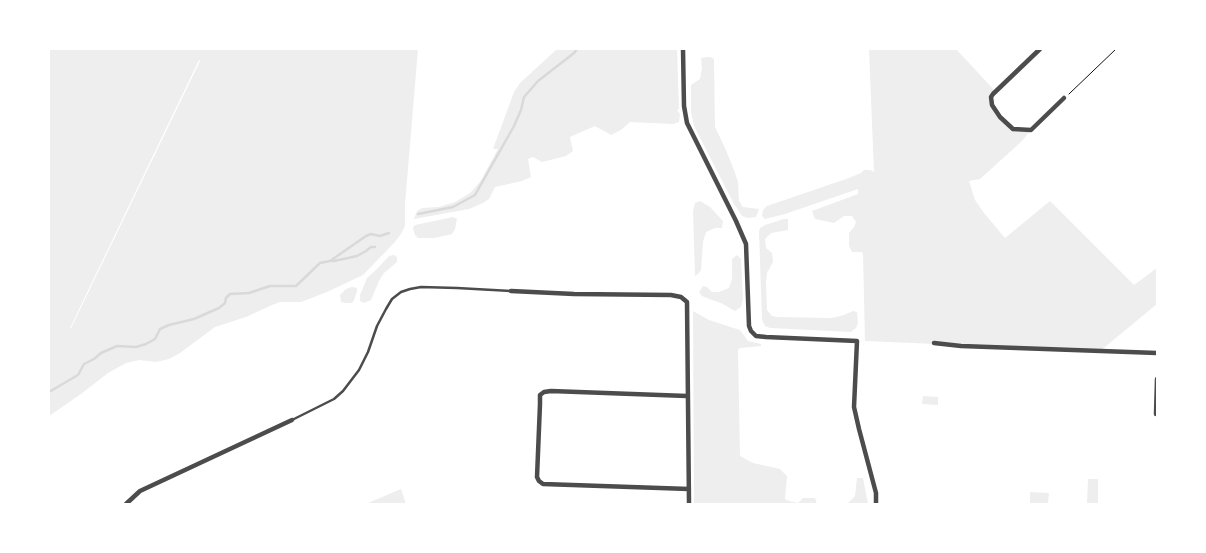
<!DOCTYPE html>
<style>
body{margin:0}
#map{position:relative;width:1206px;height:553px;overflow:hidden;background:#fff;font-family:Jost,sans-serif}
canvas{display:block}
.frame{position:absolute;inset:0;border:50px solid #fff;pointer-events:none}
</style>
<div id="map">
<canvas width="1206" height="553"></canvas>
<div class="frame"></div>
</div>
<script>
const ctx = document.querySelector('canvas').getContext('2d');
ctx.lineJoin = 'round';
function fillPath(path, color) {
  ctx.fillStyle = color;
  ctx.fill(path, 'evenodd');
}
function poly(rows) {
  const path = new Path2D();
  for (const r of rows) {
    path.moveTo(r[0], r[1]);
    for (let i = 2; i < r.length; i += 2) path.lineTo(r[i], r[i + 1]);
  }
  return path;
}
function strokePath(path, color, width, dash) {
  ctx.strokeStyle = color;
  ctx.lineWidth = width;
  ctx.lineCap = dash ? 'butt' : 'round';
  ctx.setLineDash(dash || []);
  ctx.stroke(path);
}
fillPath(poly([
 [49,49,418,49,405,204,405,226,401,234,394,243,363,275,327,292,301,302,280,302,272,305,246,317,215,327,180,353,169,359,156,362,139,360,126,363,108,373,81,394,49,416],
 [199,60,200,61,71,328,70,328],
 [557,49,677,49,679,109,677,110,680,114,679,122,673,124,630,122,621,130,611,135,595,126,570,137,573,151,566,156,542,162,533,157,528,159,531,177,522,181,495,187,489,199,483,203,469,209,414,219,417,211,422,208,439,207,455,202,470,193,480,182,498,149,493,149,514,92,520,83],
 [869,49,956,49,995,91,993,94,992,105,1013,129,1031,130,1022,141,980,179,969,181,975,200,984,213,1005,238,1050,201,1134,285,1157,268,1157,304,1100,351,865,341,863,253,861,252,852,252,849,246,849,233,854,227,856,222,852,216,844,216,834,223,815,219,812,211,858,194,858,189,785,214,765,219,762,216,763,210,767,206,849,178,861,173,864,170,870,170,874,172],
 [707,57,711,57,714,59,715,127,725,148,734,170,738,182,739,201,743,207,759,209,756,217,748,218,742,216,734,204,694,126,691,112,691,85,700,79,702,68,701,58],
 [700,201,710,207,723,221,722,228,715,228,706,232,703,242,701,270,698,274,695,276,693,211,695,203],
 [453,217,457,219,455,229,452,234,434,238,418,238,415,235,413,228,415,225],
 [784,219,788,219,788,230,771,233,765,239,766,248,772,253,773,262,767,273,766,282,767,310,772,316,777,317,832,318,844,315,853,311,857,312,858,323,856,328,851,332,770,328,765,326,762,320,759,232,760,228,765,225],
 [394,255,397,257,397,262,384,273,379,281,371,300,364,303,360,301,360,295,367,278,377,269,389,256],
 [737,255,741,259,743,299,741,307,735,311,721,303,712,300,702,296,699,292,703,286,707,287,712,292,719,292,729,288,732,279,732,259],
 [352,287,357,288,357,291,354,300,352,303,346,303,341,302,340,295,346,289],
 [693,311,709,320,740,330,748,341,761,344,761,346,740,348,738,350,740,456,753,463,780,469,787,476,785,499,789,501,798,503,803,498,815,498,817,504,819,504,694,504],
 [923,396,938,397,938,405,922,404],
 [857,478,863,478,868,504,827,504,834,503,848,503,855,496],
 [1088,479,1098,479,1098,503,1087,503],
 [401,489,406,504,367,504,368,503],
 [1030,492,1049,493,1048,503,1030,503]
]), '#eee');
strokePath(poly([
 [418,214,453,207,475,195,514,126,521,110,524,97,538,81,574,53,577,49],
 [330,261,334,261,357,256,366,251,371,247,375,247],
 [49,392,78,375,84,364,94,359,101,353,117,346,136,347,146,344,155,339,160,329,169,325,194,319,219,308,225,303,226,298,230,294,249,293,270,286,296,286,320,263,330,261,366,236,371,234,380,236,389,233]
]), '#d9d9d9', 2.5);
strokePath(poly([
 [1069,94,1116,49]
]), '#111', 1);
strokePath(poly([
 [292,420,334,399,343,391,359,370,368,352,377,326,386,309,392,299,401,292,410,289,421,287,457,288,511,291]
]), '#4c4c4c', 2.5);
strokePath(poly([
 [683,49,684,106,687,123,736,221,746,244,749,326,751,331,756,336,766,337,857,341,854,407,859,429,876,493,876,504],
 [1040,49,993,94,991,97,992,105,1000,117,1013,129,1031,130,1064,98],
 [511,291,574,294,671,295,681,297,687,302,689,504],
 [934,343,961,346,1157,353],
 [687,396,551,391,544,392,540,395,540,404,537,477,539,481,543,484,689,489],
 [1156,414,1157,379],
 [126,504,140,491,292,420]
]), '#4c4c4c', 4.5);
</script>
